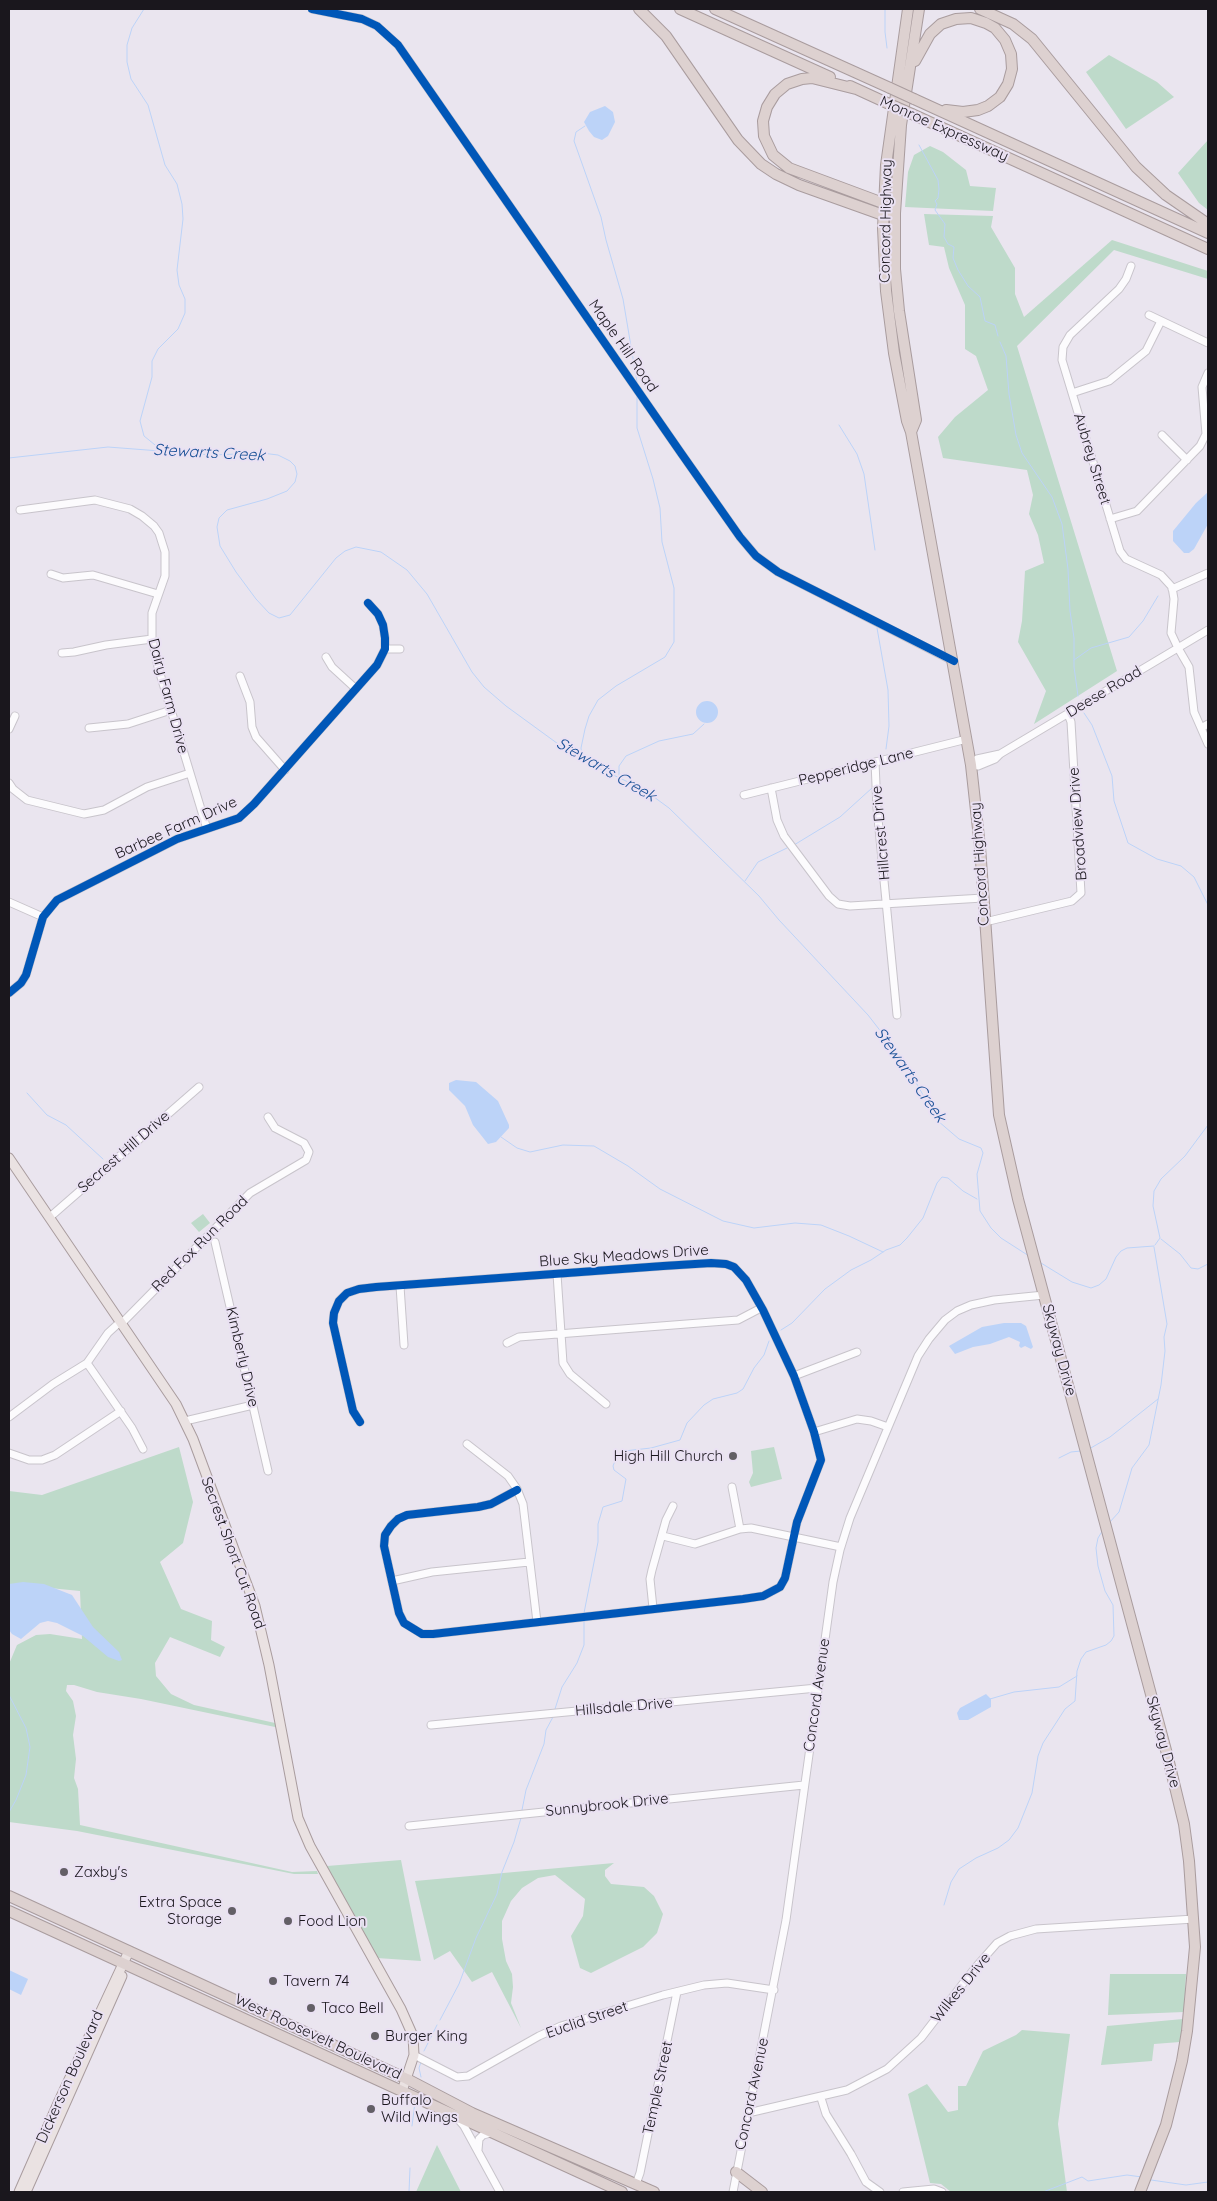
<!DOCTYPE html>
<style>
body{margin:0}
#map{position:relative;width:1217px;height:2201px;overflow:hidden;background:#eae5ef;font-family:Quicksand,sans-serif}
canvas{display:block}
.frame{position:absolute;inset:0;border:10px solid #1a171d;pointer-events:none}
</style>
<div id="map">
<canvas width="1217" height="2201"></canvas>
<div class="frame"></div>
</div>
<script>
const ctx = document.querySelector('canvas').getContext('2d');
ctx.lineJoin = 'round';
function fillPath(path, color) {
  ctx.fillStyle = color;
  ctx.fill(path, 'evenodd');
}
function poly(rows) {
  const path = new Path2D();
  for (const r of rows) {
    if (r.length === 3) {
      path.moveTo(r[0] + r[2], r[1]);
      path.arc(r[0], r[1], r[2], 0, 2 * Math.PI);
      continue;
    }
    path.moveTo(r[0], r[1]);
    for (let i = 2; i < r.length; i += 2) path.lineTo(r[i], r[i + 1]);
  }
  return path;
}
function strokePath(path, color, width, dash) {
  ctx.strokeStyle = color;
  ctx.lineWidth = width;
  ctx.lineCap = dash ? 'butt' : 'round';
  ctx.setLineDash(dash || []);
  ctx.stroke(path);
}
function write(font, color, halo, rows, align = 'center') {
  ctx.font = font + ' Quicksand,sans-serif';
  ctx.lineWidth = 4;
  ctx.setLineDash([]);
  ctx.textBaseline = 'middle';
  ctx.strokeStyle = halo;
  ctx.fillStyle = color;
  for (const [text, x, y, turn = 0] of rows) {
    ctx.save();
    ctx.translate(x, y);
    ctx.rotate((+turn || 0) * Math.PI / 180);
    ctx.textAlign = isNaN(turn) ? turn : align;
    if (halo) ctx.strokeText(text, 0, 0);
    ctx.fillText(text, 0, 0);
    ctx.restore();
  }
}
fillPath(poly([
 [1109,55,1157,82,1174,97,1126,129,1086,72],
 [1208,140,1208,210,1199,203,1178,173],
 [930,146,943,152,966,170,970,186,996,188,993,211,905,207,908,172,914,155],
 [924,214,993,216,991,227,1015,268,1015,294,1024,317,1112,240,1208,271,1208,279,1114,250,1017,346,1117,671,1034,724,1046,691,1018,642,1022,621,1025,571,1044,563,1038,535,1029,514,1033,495,1027,470,943,458,938,437,955,417,988,390,976,356,965,349,965,305,949,268,944,247,929,245],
 [203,1214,210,1223,199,1232,191,1223],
 [179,1447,193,1502,183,1543,160,1562,181,1609,212,1621,211,1640,225,1647,220,1657,170,1637,155,1663,156,1676,171,1694,194,1705,275,1723,275,1727,141,1699,97,1692,74,1685,67,1685,66,1691,73,1701,76,1716,73,1735,76,1759,74,1778,78,1789,80,1825,292,1872,317,1871,318,1874,294,1874,77,1831,9,1822,9,1664,17,1645,36,1635,50,1634,82,1639,80,1591,9,1584,9,1491,42,1495],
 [774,1447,782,1479,751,1487,749,1482,753,1473,751,1451],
 [401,1860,421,1961,377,1958,327,1866],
 [614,1863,605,1870,605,1876,611,1884,644,1887,654,1896,663,1914,657,1933,643,1947,591,1973,580,1968,571,1936,583,1916,585,1899,555,1875,538,1878,522,1888,511,1901,502,1921,502,1939,506,1961,512,1974,513,1987,511,2003,521,2028,492,1972,472,1982,450,1951,434,1960,415,1881],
 [1110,1974,1186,1974,1184,2012,1108,2015],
 [1183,2019,1180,2042,1154,2044,1152,2061,1101,2065,1107,2026],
 [1022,2030,1070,2034,1058,2124,1067,2192,951,2192,941,2184,930,2183,908,2094,927,2084,948,2112,958,2110,958,2086,966,2086,983,2051,1016,2035],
 [437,2145,461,2192,416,2192]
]), '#bedaca');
fillPath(poly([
 [605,106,613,112,615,122,608,136,602,140,594,137,589,131,584,122,590,112],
 [1208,492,1208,524,1194,549,1189,553,1184,553,1173,541,1173,531,1196,503],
 [707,712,11],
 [456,1080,476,1082,498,1101,509,1125,509,1128,496,1142,488,1144,473,1125,465,1106,449,1090,449,1083],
 [1004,1323,1021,1323,1026,1326,1033,1347,1031,1349,1025,1346,1021,1348,1019,1346,1020,1342,1009,1337,990,1344,973,1347,955,1354,949,1346,982,1327],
 [23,1582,44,1584,72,1595,93,1627,119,1652,122,1660,119,1661,108,1657,83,1636,57,1623,48,1621,40,1623,21,1639,12,1634,9,1630,9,1584],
 [986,1694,991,1699,991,1707,968,1720,959,1720,957,1713,960,1708],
 [9,1970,28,1979,21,1995,9,1989]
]), '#bcd3f8');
strokePath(poly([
 [144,9,132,28,127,45,127,62,131,79,148,105,165,165,177,184,182,204,183,219,177,270,179,285,185,299,185,313,178,329,158,349,152,361,152,377,140,421,144,436,160,449],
 [885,9,885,32,887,48],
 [585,126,576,132,574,141,601,217,606,240,623,299,637,382],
 [919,145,938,180,939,189,938,198,935,201,937,204,935,210,945,224,944,237,948,244,954,247,953,258,958,270,968,286,980,297,985,321,995,325,998,336],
 [1000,342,1006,356,1009,394,1016,435,1022,453,1052,497,1062,524,1068,569,1070,611,1074,638,1074,667,1078,696],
 [839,425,857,454,864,474,875,550],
 [9,458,108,447,212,455,262,453,278,455,290,461,295,466,297,474,295,482,287,491,267,499,227,510,219,518,217,527,220,546,236,572,256,599,269,613,279,618,290,615,336,558,345,551,356,547,381,552,407,570,427,594,472,672,484,687,506,706,565,749,592,765,643,789,669,808,759,896,779,920,868,1015,903,1060,938,1121,959,1139,981,1148,983,1153,977,1174,980,1211,991,1228,1001,1238,1029,1256],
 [877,628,888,690,889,726,886,749],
 [1074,660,1091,648,1129,637,1143,621,1158,596],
 [1084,713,1092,725,1112,776,1114,801,1128,843,1157,859,1181,866,1194,877,1208,905],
 [582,758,581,748,585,729,589,716,598,700,616,686,665,657,674,642,674,588,662,542,660,508,653,479,637,428,637,394],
 [619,775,619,766,626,756,659,741,693,734,704,724],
 [794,845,840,817,872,788],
 [745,881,758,862,787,848],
 [27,1093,47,1115,66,1125,103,1159],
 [501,1137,517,1148,530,1152,563,1145,594,1146,628,1166,660,1189,723,1221,754,1228,795,1223,821,1225,849,1236,883,1252],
 [1161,1239,1180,1254,1191,1268,1198,1269,1208,1264],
 [1155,1245,1160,1238,1153,1206,1154,1191,1161,1179,1185,1156,1208,1125],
 [1041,1263,1072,1282,1091,1288,1099,1285,1106,1279,1116,1257,1121,1251,1127,1248,1154,1246],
 [781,1330,792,1323,825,1289,851,1270,871,1260,886,1250,900,1245,907,1238,923,1218,937,1183,942,1177,948,1178,963,1191,977,1199],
 [1089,1449,1110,1437,1158,1399],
 [1059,1458,1071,1452,1081,1451],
 [1109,1523,1119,1512,1132,1468,1149,1445,1161,1385,1165,1351,1164,1337,1167,1324,1154,1247],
 [584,1613,598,1542,598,1524,603,1507,622,1501,626,1479,614,1470,613,1466,615,1461,624,1451,651,1448,680,1440,687,1423,704,1405,713,1399,737,1393,743,1389,754,1368,764,1355,769,1341],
 [9,1695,26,1728,30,1747,26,1775,16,1800,9,1812],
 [990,1699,1014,1692,1059,1687,1077,1676],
 [555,1709,562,1687,577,1663,584,1645,584,1620],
 [522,1810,526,1790,544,1744,546,1730,553,1717],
 [944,1905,951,1882,959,1869,976,1858,998,1848,1009,1840,1018,1828,1032,1793,1038,1756,1043,1743,1065,1709,1075,1701,1077,1671,1081,1659,1086,1652,1106,1645,1111,1641,1114,1636,1113,1605,1105,1591,1098,1566,1096,1548,1098,1538,1103,1530],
 [440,2020,459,1984,476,1938,497,1894,502,1872,514,1842,521,1818],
 [424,2051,437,2025],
 [421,2077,419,2068,421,2062],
 [412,2126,415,2102],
 [1151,2180,1186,2185,1208,2182],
 [409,2192,410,2168],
 [1043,2192,1082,2177,1088,2181,1127,2175,1142,2177]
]), '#bcd3f8', 1);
const minor = poly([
 [312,9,362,19,377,26,398,45,681,453,740,537,756,556,778,572,953,661],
 [1131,266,1126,279,1119,289,1070,335,1063,347,1062,360,1120,551,1126,559,1161,575,1172,587,1174,599,1171,633,1178,648,1189,667,1194,712,1208,744],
 [1149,315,1208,343],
 [1072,393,1109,381,1146,351,1161,321],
 [1162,435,1187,460],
 [20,510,95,500,130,509,142,516,154,526,159,533,165,552,165,576,152,613,152,639,158,667,207,829],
 [1110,519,1137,511,1200,446,1206,434,1202,387,1208,373],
 [51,574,63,578,93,575,158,594],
 [1172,589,1208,573],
 [385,649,400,649],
 [62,653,74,652,106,645,152,639],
 [326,657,332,667,356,689],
 [240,676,250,702,252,727,256,737,285,770],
 [89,728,128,724,171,710],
 [1201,728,1208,724],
 [9,729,15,716],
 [875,762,877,808,897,1015],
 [971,765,978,766,995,759,1000,754,1208,630],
 [971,765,977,759,1000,754],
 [9,783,13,789,27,800,84,814,104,810,147,787,190,773],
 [771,788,777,820,784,836,829,896,838,904,850,906,983,898],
 [744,795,967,739],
 [9,902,43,917],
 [985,922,1072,901,1081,893,1071,722,1068,714],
 [9,993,21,983,26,975,43,917,57,900,177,839,239,818,254,804,377,665,385,649,385,638,383,625,378,614,368,603],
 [50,1217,199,1087],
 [215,1242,268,1471],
 [557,1274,563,1363,570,1374,606,1404],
 [400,1286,404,1345],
 [121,1324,250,1193,306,1160,309,1152,304,1143,275,1128,268,1117],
 [507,1343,519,1337,738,1320,761,1308],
 [87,1363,132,1428,143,1449],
 [794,1376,857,1352],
 [9,1417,53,1384,87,1363,108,1333,120,1322],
 [185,1421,253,1405],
 [360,1422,353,1411,333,1323,334,1313,339,1301,347,1293,359,1289,376,1287,663,1266,711,1263,726,1264,734,1267,746,1280,763,1310,794,1376,814,1432,821,1460,797,1522,785,1578,780,1587,763,1596,743,1599,433,1634,422,1634,404,1623,399,1613,384,1546,385,1535,391,1526,398,1519,407,1515,478,1507,491,1504,517,1490],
 [814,1432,857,1419,871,1421,888,1427],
 [467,1444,508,1476,517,1489,523,1504,537,1622],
 [9,1453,29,1460,42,1460,55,1455,121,1411],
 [732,1487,740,1529],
 [663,1536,695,1544,740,1529,751,1528,841,1547],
 [392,1581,432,1572,529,1562],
 [653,1608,650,1579,652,1570,666,1520,673,1506],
 [431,1725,817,1688],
 [409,1826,804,1785],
 [414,2055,457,2077,468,2076,539,2036,561,2026,663,1995,704,1985,727,1983,774,1990],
 [821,2098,826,2114,851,2154,866,2182,880,2192],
 [748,2113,847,2090,887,2069,921,2038,975,1968,997,1943,1010,1936,1036,1929,1194,1919],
 [456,2117,464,2126,500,2192],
 [478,2150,479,2139,483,2135,491,2133],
 [636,2184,640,2173,677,1992],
 [733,2192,786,1920,833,1582,840,1550,850,1518,918,1356,929,1339,945,1320,957,1311,971,1305,994,1300,1044,1295],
 [903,2192,934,2189,942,2192]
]);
const major = poly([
 [9,1158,176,1404,193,1439,255,1606,269,1665,298,1818,310,1846,401,2009,413,2036,414,2055,402,2091],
 [19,2192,59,2101,129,1951],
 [26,2192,122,1976]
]);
const highway = poly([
 [639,9,666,36,738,140,761,164,776,174,799,185,883,215,888,214],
 [680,9,830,77],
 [715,9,890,88],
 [908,9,886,165,883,228,886,291,894,353,907,421,911,432,971,765,980,847,999,1115,1018,1199,1167,1754,1184,1824,1189,1861,1195,1947,1187,2031,1182,2061,1166,2125,1140,2192],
 [980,9,1013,24,1032,39,1136,167,1166,195,1208,224],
 [915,61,930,34,941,24,956,19,971,18,986,23,995,28,1005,40,1011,54,1012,69,1008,84,1000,97,988,106,978,110,963,112,946,110],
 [850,86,887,103],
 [856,89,812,78,802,79,787,84,775,94,767,107,763,121,764,136,773,155,789,168,883,203,887,206],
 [914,99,1208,233],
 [912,114,1208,249],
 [911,432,916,420,899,311,895,269,895,213,901,125,919,9],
 [9,1896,407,2079,472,2113,654,2192],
 [9,1911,622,2192],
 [736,2172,762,2192]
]);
strokePath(minor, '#c8c4cb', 9);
strokePath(major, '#a99c9e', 11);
strokePath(highway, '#a99c9e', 12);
strokePath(minor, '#fcfbfd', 7);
strokePath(major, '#eae2e2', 9);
strokePath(highway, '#ddd1d0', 10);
const highwayBridge = poly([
 [890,88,914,99],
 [887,103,912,114]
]);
strokePath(highwayBridge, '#a99c9e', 12, []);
strokePath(highwayBridge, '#ddd1d0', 10);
strokePath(poly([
 [312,9,362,19,377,26,398,45,681,453,740,537,756,556,778,572,954,661],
 [9,993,21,983,26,975,43,917,57,900,177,839,239,818,254,804,377,665,385,649,385,638,383,625,378,614,368,603],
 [360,1422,353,1411,333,1323,334,1313,339,1301,347,1293,359,1289,376,1287,663,1266,711,1263,726,1264,734,1267,746,1280,763,1310,794,1376,814,1432,821,1460,797,1522,785,1578,780,1587,763,1596,743,1599,433,1634,422,1634,404,1623,399,1613,384,1546,385,1535,391,1526,398,1519,407,1515,478,1507,491,1504,517,1490]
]), '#0057b8', 8);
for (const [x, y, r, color] of [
 [733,1456,5,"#635f66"],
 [64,1872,5,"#635f66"],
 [232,1911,5,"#635f66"],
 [288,1921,5,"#635f66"],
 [273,1981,5,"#635f66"],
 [311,2008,5,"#635f66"],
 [375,2036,5,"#635f66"],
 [371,2109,5,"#635f66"]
]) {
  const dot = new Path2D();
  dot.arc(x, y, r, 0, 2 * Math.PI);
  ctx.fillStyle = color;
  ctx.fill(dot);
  strokePath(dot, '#eae1f3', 2);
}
write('15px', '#1a171d', '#eae1f3', [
 ["Monroe Expressway",944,129,24],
 ["Concord Highway",886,221,-89],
 ["Maple Hill Road",623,346,55],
 ["Aubrey Street",1092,459,73],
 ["Deese Road",1104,692,-31],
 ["Dairy Farm Drive",168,696,75],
 ["Pepperidge Lane",856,767,-14],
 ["Broadview Drive",1078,824,-94],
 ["Barbee Farm Drive",176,828,-24],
 ["Hillcrest Drive",881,833,-95],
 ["Concord Highway",980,864,-94],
 ["Secrest Hill Drive",124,1152,-41],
 ["Red Fox Run Road",200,1244,-45],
 ["Blue Sky Meadows Drive",624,1256,-4],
 ["Skyway Drive",1059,1350,75],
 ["Kimberly Drive",242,1357,77],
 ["Secrest Short Cut Road",233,1553,70],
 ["Concord Avenue",817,1695,-82],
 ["Hillsdale Drive",624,1707,-5],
 ["Skyway Drive",1163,1742,75],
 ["Sunnybrook Drive",607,1805,-6],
 ["Wilkes Drive",961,1988,-51],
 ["Euclid Street",587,2020,-19],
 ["West Roosevelt Boulevard",318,2037,25],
 ["Dickerson Boulevard",70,2077,-66],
 ["Temple Street",658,2088,-78],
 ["Concord Avenue",752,2094,-78]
]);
write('15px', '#1a171d', '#eae1f3', [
 ["High Hill Church",723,1456,"right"],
 ["Zaxby's",74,1872],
 ["Extra Space",222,1902,"right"],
 ["Storage",222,1919,"right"],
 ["Food Lion",298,1921],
 ["Tavern 74",283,1981],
 ["Taco Bell",321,2008],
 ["Burger King",385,2036],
 ["Buffalo",381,2100],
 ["Wild Wings",381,2117]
], 'left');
write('italic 16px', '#1a5197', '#eae1f3', [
 ["Stewarts Creek",209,453,3],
 ["Stewarts Creek",606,770,30],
 ["Stewarts Creek",910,1075,55]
]);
</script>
